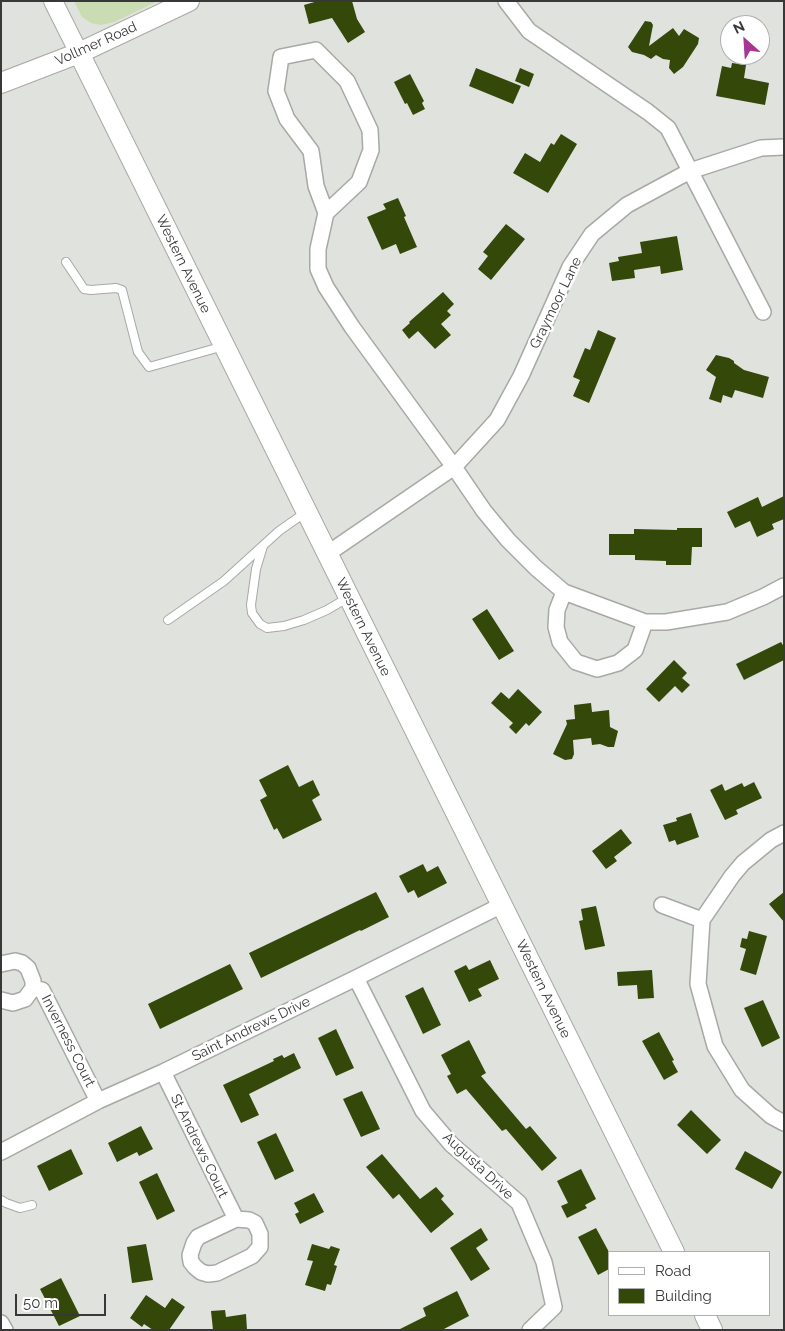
<!DOCTYPE html>
<style>
body{margin:0}
#map{position:relative;width:785px;height:1331px;overflow:hidden;background:#e0e2de;font-family:Raleway,sans-serif}
canvas{display:block}
.frame{position:absolute;inset:0;border:2px solid #373837;pointer-events:none}
.legend{position:absolute;left:608px;top:1251px;width:162px;height:65px;box-sizing:border-box;background:#fff;border:1px solid #afafaf;margin:0;padding:6px 9px;list-style:none;font-size:15px;color:#373837}
.legend li{display:flex;align-items:center;gap:10px;height:25px}
.legend b{width:25px;border:1px solid #afafaf}
.north{position:absolute;left:720px;top:15px;width:50px;height:50px;box-sizing:border-box;background:#fff;border:1px solid #afafaf;border-radius:50%;rotate:334deg;font-size:14px;font-weight:700;line-height:20px;text-align:center;color:#373837}
.north::after{content:'';display:block;margin:auto;width:18px;height:22px;background:#a73591;clip-path:polygon(50% 0,100% 100%,50% 72%,0 100%)}
.scale{position:absolute;left:15px;top:1294px;width:91px;height:22px;box-sizing:border-box;border:2px solid #373837;border-top:0;padding-left:6px;font-size:15px;line-height:18px;white-space:nowrap;color:#373837;-webkit-text-stroke:4px #fff;paint-order:stroke}
</style>
<div id="map">
<canvas width="785" height="1331"></canvas>
<div class="frame"></div>
<ul class="legend">
<li><b style="height:6px;background:#fff"></b>Road</li>
<li><b style="height:14px;background:#334809"></b>Building</li>
</ul>
<div class="north">N</div>
<div class="scale">50 m</div>
</div>
<script>
const ctx = document.querySelector('canvas').getContext('2d');
ctx.lineJoin = 'round';
function fillPath(path, color) {
  ctx.fillStyle = color;
  ctx.fill(path, 'evenodd');
}
function poly(rows) {
  const path = new Path2D();
  for (const r of rows) {
    path.moveTo(r[0], r[1]);
    for (let i = 2; i < r.length; i += 2) path.lineTo(r[i], r[i + 1]);
  }
  return path;
}
function strokePath(path, color, width, dash) {
  ctx.strokeStyle = color;
  ctx.lineWidth = width;
  ctx.lineCap = dash ? 'butt' : 'round';
  ctx.setLineDash(dash || []);
  ctx.stroke(path);
}
function write(font, color, halo, rows, align = 'center') {
  ctx.font = font + ' Raleway,sans-serif';
  ctx.lineWidth = 5;
  ctx.setLineDash([]);
  ctx.textBaseline = 'middle';
  ctx.strokeStyle = halo;
  ctx.fillStyle = color;
  for (const [text, x, y, turn = 0] of rows) {
    ctx.save();
    ctx.translate(x, y);
    ctx.rotate((+turn || 0) * Math.PI / 180);
    ctx.textAlign = isNaN(turn) ? turn : align;
    if (halo) ctx.strokeText(text, 0, 0);
    ctx.fillText(text, 0, 0);
    ctx.restore();
  }
}
fillPath(poly([
 [74,1,158,1,114,22,101,25,91,23,82,17]
]), '#cadcb2');
fillPath(poly([
 [318,1,352,1,357,19,365,32,348,43,332,18,309,24,304,5],
 [645,21,651,22,653,25,649,46,673,28,679,36,684,29,699,38,698,44,683,67,674,74,669,68,670,60,663,59,656,55,651,59,644,55,632,52,628,47],
 [732,63,746,65,744,78,769,83,765,105,716,96,722,66,731,68],
 [476,68,521,86,513,104,469,86],
 [520,68,534,74,529,87,515,81],
 [410,74,424,101,422,103,425,109,413,115,407,103,405,104,394,82],
 [561,134,577,144,548,193,513,173,525,153,540,162,551,143,554,145],
 [398,198,406,216,404,217,417,247,400,254,396,244,382,250,367,217,386,209,383,204],
 [506,224,525,239,491,280,478,269,488,256,483,252],
 [677,236,683,270,661,274,660,266,634,270,635,278,612,281,609,263,619,261,618,257,642,253,640,242],
 [443,292,454,304,447,311,451,315,441,324,451,335,435,349,418,331,409,339,402,330,410,323,409,322],
 [598,330,616,338,589,403,573,396,580,380,573,377,585,348,590,350],
 [716,355,729,358,734,361,734,363,744,370,769,377,763,398,735,390,732,398,723,395,721,403,709,399,716,377,706,370],
 [784,496,784,519,772,524,774,529,757,537,750,521,735,528,727,512,758,497,762,507],
 [677,528,702,528,702,547,692,547,691,565,666,565,666,561,635,560,635,555,609,555,609,534,634,534,634,529,677,530],
 [487,609,514,651,499,660,472,619],
 [781,642,784,647,784,660,744,680,736,664],
 [674,660,687,673,682,678,690,685,682,693,675,686,659,702,646,689],
 [518,689,542,712,529,726,526,723,516,734,509,727,513,723,491,703,501,692,509,699],
 [591,703,592,712,609,710,610,727,618,731,614,747,608,747,600,744,592,745,591,738,573,740,574,754,572,759,565,760,553,754,567,724,566,720,575,719,574,705],
 [288,765,299,787,313,780,320,795,312,800,322,820,283,839,277,828,274,830,260,800,267,796,259,780],
 [754,782,762,798,736,810,738,814,725,820,710,790,722,784,725,791,742,783,744,787],
 [691,813,699,837,677,845,675,840,669,842,663,825,677,821,676,818],
 [621,829,632,843,614,857,617,861,606,869,592,851],
 [423,864,427,872,438,866,447,883,418,898,414,890,408,893,399,876],
 [376,892,389,917,361,931,360,930,261,978,249,953],
 [784,892,784,922,769,904],
 [596,906,605,946,585,950,579,921,583,920,581,909],
 [749,931,767,936,756,975,740,970,746,949,740,947,742,938,747,939],
 [490,960,499,979,478,989,482,996,469,1002,454,971,466,965,469,970],
 [230,964,243,989,160,1029,148,1004],
 [652,970,654,998,638,999,637,985,618,986,617,972],
 [423,987,441,1025,423,1034,405,996],
 [763,1000,780,1038,762,1047,744,1008],
 [336,1029,354,1068,336,1076,318,1038],
 [659,1032,674,1060,672,1061,678,1072,664,1080,642,1041],
 [469,1040,486,1073,481,1076,526,1129,530,1126,557,1158,542,1171,506,1129,502,1131,466,1089,457,1094,447,1076,451,1074,441,1055],
 [294,1053,301,1068,249,1094,259,1115,241,1123,223,1085,274,1061,273,1059,282,1055,284,1058],
 [362,1091,380,1129,361,1137,343,1099],
 [691,1110,721,1140,707,1154,677,1125],
 [141,1126,153,1149,139,1156,137,1152,117,1162,108,1143],
 [276,1133,294,1171,275,1180,257,1142],
 [71,1149,83,1174,49,1191,37,1166],
 [745,1151,782,1172,772,1189,735,1169],
 [382,1154,420,1199,436,1187,444,1196,441,1199,454,1214,431,1233,399,1194,393,1199,366,1167],
 [581,1169,596,1199,585,1205,587,1208,567,1218,561,1206,568,1203,557,1181],
 [157,1173,175,1211,157,1220,139,1182],
 [314,1193,324,1212,300,1224,295,1214,299,1212,294,1203],
 [481,1228,488,1240,476,1248,490,1269,471,1281,450,1248],
 [596,1228,609,1252,609,1269,598,1275,578,1237],
 [146,1244,153,1280,132,1283,127,1247],
 [312,1244,329,1249,331,1246,340,1249,334,1265,337,1266,331,1285,327,1284,325,1291,305,1285,313,1261,307,1260],
 [61,1278,80,1316,59,1326,40,1289],
 [457,1291,469,1316,442,1330,398,1330,426,1316,423,1308],
 [146,1295,165,1308,172,1298,185,1307,169,1330,153,1330,144,1324,142,1327,130,1318],
 [225,1310,226,1317,246,1314,247,1330,213,1330,211,1311]
]), '#334809');
const service = poly([
 [66,262,84,289,91,290,116,288,122,290,138,352,149,367,224,346],
 [263,546,256,569,251,605,252,613,260,624,267,628,284,626,304,620,327,610,349,597],
 [168,620,224,581,279,531,306,512],
 [1,1200,6,1203,20,1208,32,1205]
]);
const minor = poly([
 [506,1,529,31,648,112,668,128,763,312],
 [326,213,316,186,311,151,287,119,276,91,281,57,316,50,347,81,370,130,371,150,359,182,326,213,318,249,318,269,326,287,352,327,454,467,484,511,508,540,536,568,564,592,645,622],
 [327,554,454,467,497,420,521,376,570,267,592,234,627,205,690,171,761,148,784,147],
 [564,592,557,610,556,627,560,642,576,662,597,669,618,663,635,650,645,622,666,622,727,612,763,597,784,586],
 [662,905,702,920,732,876,743,863,771,840,784,833],
 [702,920,698,984,715,1046,742,1090,771,1116,784,1123],
 [1,964,15,961,22,963,28,968,33,981,33,988,25,999,13,1003,1,1000],
 [356,978,423,1111,451,1144,519,1203,544,1262,554,1307,530,1330],
 [33,988,42,990,98,1101],
 [163,1072,236,1219,249,1220,255,1223,260,1234,260,1247,252,1256,217,1273,208,1274,201,1272,195,1267,191,1262,190,1255,194,1243,198,1237,236,1219],
 [1,1152,98,1101,163,1072,356,978,502,905],
 [1,1323,5,1330]
]);
const tertiary = poly([
 [53,1,79,53]
]);
const secondary = poly([
 [79,53,674,1252],
 [1,83,79,53,189,1],
 [705,1315,712,1330]
]);
strokePath(service, '#a7a9a5', 10);
strokePath(minor, '#a7a9a5', 18);
strokePath(tertiary, '#a7a9a5', 20);
strokePath(secondary, '#a7a9a5', 22);
strokePath(service, '#fff', 8);
strokePath(minor, '#fff', 15);
strokePath(tertiary, '#fff', 18);
strokePath(secondary, '#fff', 20);
write('14px', '#373837', '#fff', [
 ["Vollmer Road",96,44,-24],
 ["Western Avenue",183,264,64],
 ["Graymoor Lane",556,303,-64],
 ["Western Avenue",363,627,64],
 ["Western Avenue",543,989,64],
 ["Saint Andrews Drive",251,1029,-26],
 ["Inverness Court",68,1041,63],
 ["St Andrews Court",199,1146,64],
 ["Augusta Drive",478,1166,43]
]);
</script>
